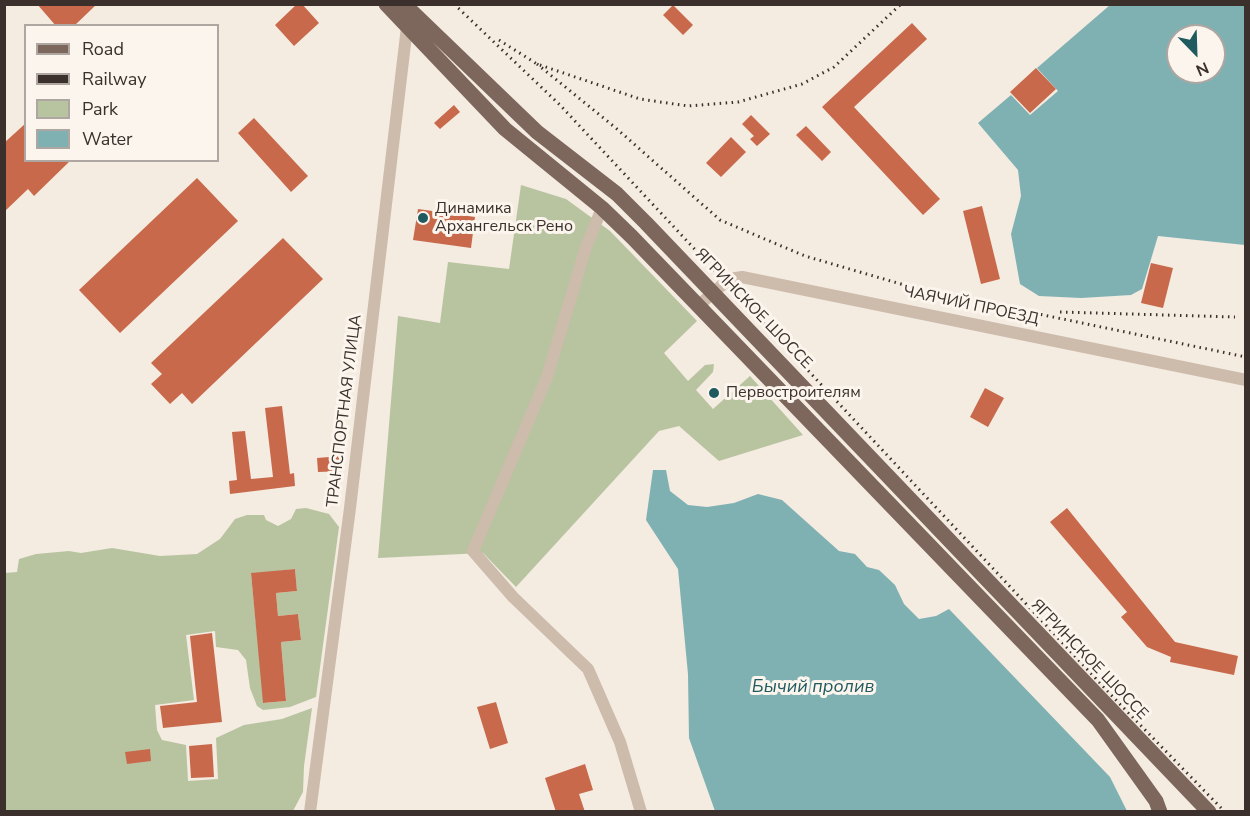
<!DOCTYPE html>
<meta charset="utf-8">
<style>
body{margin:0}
#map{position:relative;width:1250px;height:816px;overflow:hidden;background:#f4ebe1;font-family:"Nunito Sans",sans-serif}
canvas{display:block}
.frame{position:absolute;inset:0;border:6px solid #3b302b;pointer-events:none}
.legend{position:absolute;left:24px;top:24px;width:195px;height:138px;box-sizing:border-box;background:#fbf5ee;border:2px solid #aea6a0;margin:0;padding:8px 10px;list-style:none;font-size:18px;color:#3b302b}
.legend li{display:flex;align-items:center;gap:12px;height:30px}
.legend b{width:30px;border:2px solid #aea6a0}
.north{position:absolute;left:1166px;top:24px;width:60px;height:60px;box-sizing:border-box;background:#fbf5ee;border:2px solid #aea6a0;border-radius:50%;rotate:157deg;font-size:16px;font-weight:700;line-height:24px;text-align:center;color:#3b302b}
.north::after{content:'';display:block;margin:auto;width:21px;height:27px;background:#1f5a5e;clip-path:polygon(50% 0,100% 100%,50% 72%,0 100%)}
</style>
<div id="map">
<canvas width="1250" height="816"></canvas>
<div class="frame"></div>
<ul class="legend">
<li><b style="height:8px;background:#7d675c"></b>Road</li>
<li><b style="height:8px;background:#3b302b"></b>Railway</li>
<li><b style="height:16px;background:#b8c4a0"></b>Park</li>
<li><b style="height:16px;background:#7fb0b2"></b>Water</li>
</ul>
<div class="north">N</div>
</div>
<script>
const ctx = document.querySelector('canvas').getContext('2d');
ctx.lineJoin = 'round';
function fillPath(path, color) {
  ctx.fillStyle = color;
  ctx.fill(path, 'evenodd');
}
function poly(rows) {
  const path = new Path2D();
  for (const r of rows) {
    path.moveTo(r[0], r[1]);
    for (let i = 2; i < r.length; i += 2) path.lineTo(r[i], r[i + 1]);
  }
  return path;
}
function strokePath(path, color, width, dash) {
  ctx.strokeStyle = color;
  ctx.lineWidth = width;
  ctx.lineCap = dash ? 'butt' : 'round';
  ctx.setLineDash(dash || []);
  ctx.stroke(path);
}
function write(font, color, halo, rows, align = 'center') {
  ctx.font = font + ' "Nunito Sans",sans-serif';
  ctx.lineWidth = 6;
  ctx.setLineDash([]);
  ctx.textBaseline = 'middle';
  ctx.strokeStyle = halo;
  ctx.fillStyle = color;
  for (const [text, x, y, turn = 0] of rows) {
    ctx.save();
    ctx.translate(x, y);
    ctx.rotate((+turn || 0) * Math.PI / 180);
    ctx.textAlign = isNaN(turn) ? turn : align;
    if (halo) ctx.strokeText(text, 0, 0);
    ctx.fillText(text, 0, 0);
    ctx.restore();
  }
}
fillPath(poly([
 [521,185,566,199,610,231,697,321,664,353,688,381,705,365,714,364,713,372,696,390,713,409,750,376,803,435,719,461,679,426,659,431,516,587,483,553,378,558,398,316,440,323,448,262,509,269],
 [306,508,329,514,339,527,316,697,290,707,263,710,257,706,250,688,246,660,238,650,216,647,215,631,186,635,194,700,155,705,157,730,162,740,186,745,188,781,218,779,216,738,244,725,282,719,312,708,304,766,303,792,293,811,5,812,5,573,17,572,19,559,36,554,69,551,81,553,112,548,160,556,197,554,220,539,235,519,247,515,264,515,266,520,278,526,291,519,296,509],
 [295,569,297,591,276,593,278,616,298,614,301,640,281,642,286,701,264,703,251,574]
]), '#b8c4a0');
fillPath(poly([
 [1110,5,1245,5,1245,245,1158,236,1142,289,1131,295,1081,298,1039,296,1020,284,1011,234,1021,196,1018,170,978,123,1011,95,1030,115,1058,91,1037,68],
 [1178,36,1214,36,1214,72,1178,72],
 [653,470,666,470,670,491,688,505,707,507,734,503,758,494,782,500,839,551,855,554,867,567,879,570,895,585,904,604,919,619,936,616,949,609,1110,777,1127,811,715,811,689,738,688,674,678,569,646,520]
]), '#7fb0b2');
fillPath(poly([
 [37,4,97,4,74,26,56,26],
 [297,4,302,4,319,23,294,46,275,25],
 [673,5,693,25,683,35,663,15],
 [912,23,927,39,854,107,940,199,923,215,822,107],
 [1036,68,1056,89,1030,113,1010,92],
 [454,105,460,112,440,129,434,123],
 [751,115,770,134,757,146,750,139,754,136,742,124],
 [254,118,308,176,291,192,238,133],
 [26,123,26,160,71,160,34,196,28,189,4,212,4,143],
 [806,126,831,152,822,161,796,135],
 [731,137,746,152,721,177,706,163],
 [197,178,238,221,120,333,79,290],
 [982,206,1000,279,981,284,963,211],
 [418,209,475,217,471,248,413,240],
 [283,238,323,279,192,404,182,393,170,404,151,384,162,374,151,363],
 [1151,263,1173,268,1163,308,1141,303],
 [985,388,1004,398,988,427,970,417],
 [282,406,290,474,294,473,295,486,230,494,229,481,237,480,232,432,245,431,251,479,273,477,265,408],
 [342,456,343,471,318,472,317,458],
 [1067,508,1175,642,1238,656,1234,675,1170,662,1171,657,1147,647,1121,617,1127,612,1050,522],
 [295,569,297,591,276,593,278,616,298,614,301,640,281,642,286,701,263,703,251,573],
 [212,633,222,722,163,728,160,706,197,702,190,636],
 [496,702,508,743,490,749,477,707],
 [212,744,214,777,191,778,189,746],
 [150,749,151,761,127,764,125,752],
 [585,764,593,790,579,794,585,812,556,812,545,778]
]), '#c8694b');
strokePath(poly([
 [602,208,586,247,547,377,473,551,513,597,588,669,620,742,641,812],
 [698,306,729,279,742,277,1246,380],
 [310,812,350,508,407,27,412,23]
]), '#cdbbac', 12);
strokePath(poly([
 [386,4,505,129,602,208,632,237,1098,720,1156,801,1160,812],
 [404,4,537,132,617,194,646,223,1209,812]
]), '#7d675c', 15);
strokePath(poly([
 [454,4,560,105,1114,698,1225,812],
 [499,40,537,64,640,99,688,106,738,102,802,84,834,67,901,4],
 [537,64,617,129,720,220,805,256,918,289,1246,357],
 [1060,312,1235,317]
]), '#3b302b', 3, [1.5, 4.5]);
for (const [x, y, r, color] of [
 [423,218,6,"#1f5a5e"],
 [714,393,6,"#1f5a5e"]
]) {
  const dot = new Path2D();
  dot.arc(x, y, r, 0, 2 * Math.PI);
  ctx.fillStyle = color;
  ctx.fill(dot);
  strokePath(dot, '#fbf5ee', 2);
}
write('16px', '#3b302b', '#fbf5ee', [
 ["Динамика",435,209],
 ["Архангельск Рено",435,227],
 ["Первостроителям",726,393]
], 'left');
write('16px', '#3b302b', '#fbf5ee', [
 ["ЧАЯЧИЙ ПРОЕЗД",971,306,12],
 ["ЯГРИНСКОЕ ШОССЕ",753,309,46],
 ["ТРАНСПОРТНАЯ УЛИЦА",345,411,-83],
 ["ЯГРИНСКОЕ ШОССЕ",1089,660,46]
]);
write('italic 18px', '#1f5a5e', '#fbf5ee', [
 ["Бычий пролив",813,688]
]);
</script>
